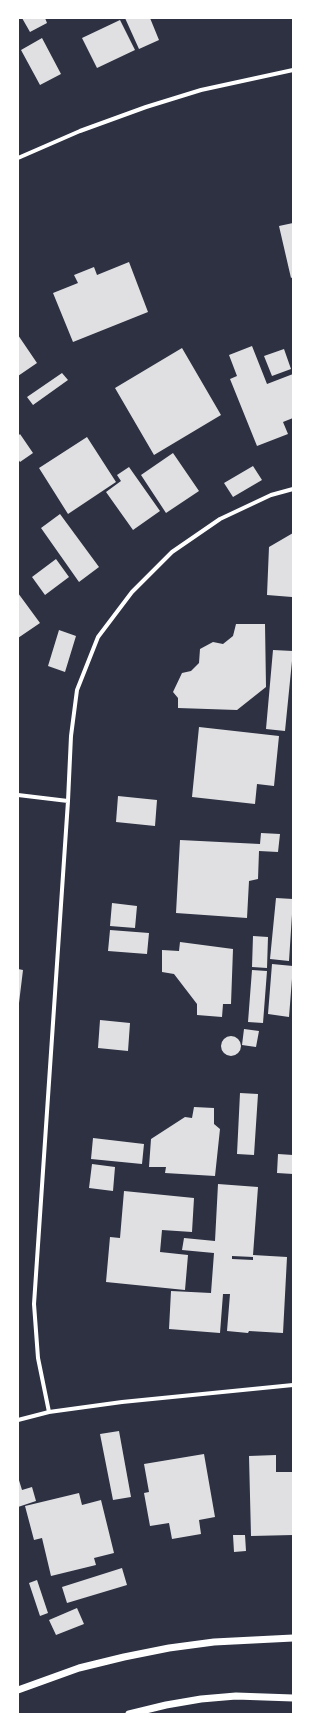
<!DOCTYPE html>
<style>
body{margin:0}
#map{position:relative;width:311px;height:1732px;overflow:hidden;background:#2d3142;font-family:Commissioner,sans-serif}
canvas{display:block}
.frame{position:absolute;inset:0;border:19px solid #fff;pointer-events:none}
</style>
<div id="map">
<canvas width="311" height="1732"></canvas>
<div class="frame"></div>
</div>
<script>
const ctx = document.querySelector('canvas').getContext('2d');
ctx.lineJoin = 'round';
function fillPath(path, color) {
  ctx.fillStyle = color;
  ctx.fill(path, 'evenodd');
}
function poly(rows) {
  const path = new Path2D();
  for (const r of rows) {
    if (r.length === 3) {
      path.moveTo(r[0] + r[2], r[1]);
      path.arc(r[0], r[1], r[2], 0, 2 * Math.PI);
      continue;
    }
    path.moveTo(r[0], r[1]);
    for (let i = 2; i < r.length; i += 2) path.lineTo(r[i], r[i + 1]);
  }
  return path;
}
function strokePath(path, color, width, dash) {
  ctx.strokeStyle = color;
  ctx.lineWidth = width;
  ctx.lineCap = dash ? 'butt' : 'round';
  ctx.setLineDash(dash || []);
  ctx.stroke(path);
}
fillPath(poly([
 [22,18,45,18,47,23,30,32],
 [125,18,150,18,159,40,139,49],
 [120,20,135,50,97,68,82,38],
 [42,38,61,74,40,85,21,50],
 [293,223,293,277,291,278,279,226],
 [129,262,148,312,73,342,53,293,78,283,74,275,94,267,97,275],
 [18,335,37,363,18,376],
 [252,346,267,384,293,374,293,418,283,422,288,434,257,446,230,379,237,376,229,355],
 [182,348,221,415,154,455,115,388],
 [284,349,291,369,272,376,264,356],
 [62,373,68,380,33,405,27,397],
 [20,434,33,453,20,462,18,459,18,436],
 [87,437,116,482,68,514,39,468],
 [173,453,199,491,166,513,141,475],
 [253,466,262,480,233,497,224,483],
 [129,467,160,511,133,530,106,492,121,481,117,475],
 [60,514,99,567,79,582,41,528],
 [293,533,292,597,267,595,269,547],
 [56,559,69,577,45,595,32,577],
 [18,593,40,623,18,638],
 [236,624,265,624,266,687,237,710,178,708,178,698,173,692,182,673,191,671,199,663,200,649,213,642,223,644,233,636],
 [59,630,76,636,65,672,48,666],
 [273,650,293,651,285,731,266,729],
 [199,727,279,736,274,786,257,784,255,804,192,797],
 [118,796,157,800,155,826,116,822],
 [261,833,280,834,278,852,259,851,258,879,249,881,247,918,176,913,180,840,260,844],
 [276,898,293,899,289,961,270,959],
 [112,903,137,906,135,928,110,926],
 [110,930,149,933,147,954,108,951],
 [253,936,268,937,267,968,252,967],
 [180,942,233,949,231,1004,223,1004,222,1017,197,1015,197,1004,174,974,162,972,162,950,179,951],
 [272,964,293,966,289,1017,268,1014],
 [18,969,23,970,19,1003,18,1002],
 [252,970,267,971,263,1023,248,1022],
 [100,1020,130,1023,128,1051,98,1048],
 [244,1029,259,1031,256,1047,242,1045],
 [231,1046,10],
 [240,1093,258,1094,254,1155,237,1154],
 [194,1107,214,1108,214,1124,220,1129,215,1176,165,1173,166,1167,149,1167,151,1139,185,1117,192,1118],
 [93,1138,144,1144,142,1164,91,1159],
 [278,1154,293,1155,293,1174,277,1173],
 [92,1164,115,1167,113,1191,89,1188],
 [218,1184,258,1187,253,1255,287,1257,283,1333,249,1331,248,1333,227,1331,230,1294,223,1294,220,1333,169,1329,171,1291,211,1293,214,1253,182,1250,184,1238,215,1241],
 [232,1256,253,1257,253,1260,232,1259],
 [124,1191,194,1198,192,1232,162,1230,160,1252,188,1255,185,1290,106,1282,110,1237,120,1238],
 [119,1431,131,1497,113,1500,100,1434],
 [204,1454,215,1517,199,1520,201,1534,172,1539,169,1523,150,1526,144,1493,149,1492,144,1464],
 [276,1455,276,1472,293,1472,293,1535,251,1536,249,1456],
 [18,1477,22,1490,32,1487,36,1501,18,1507],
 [79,1493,82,1505,101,1500,114,1553,94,1558,96,1565,51,1576,42,1538,34,1540,25,1506],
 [233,1535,245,1535,246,1551,234,1552],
 [122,1568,127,1585,67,1603,62,1587],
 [37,1580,48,1613,40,1616,29,1583],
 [77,1608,84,1624,56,1635,49,1620]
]), '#e0e0e3');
strokePath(poly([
 [18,158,80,131,146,107,201,90,293,70],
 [18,795,68,801],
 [49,1412,38,1358,34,1304,68,801,71,736,77,690,98,637,132,592,172,552,220,519,271,495,293,489],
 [18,1420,49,1412,122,1402,293,1385]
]), '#fff', 4);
strokePath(poly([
 [18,1690,79,1668,124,1657,169,1648,214,1642,293,1638],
 [129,1714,166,1705,201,1699,236,1696,293,1698]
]), '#fff', 7);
</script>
